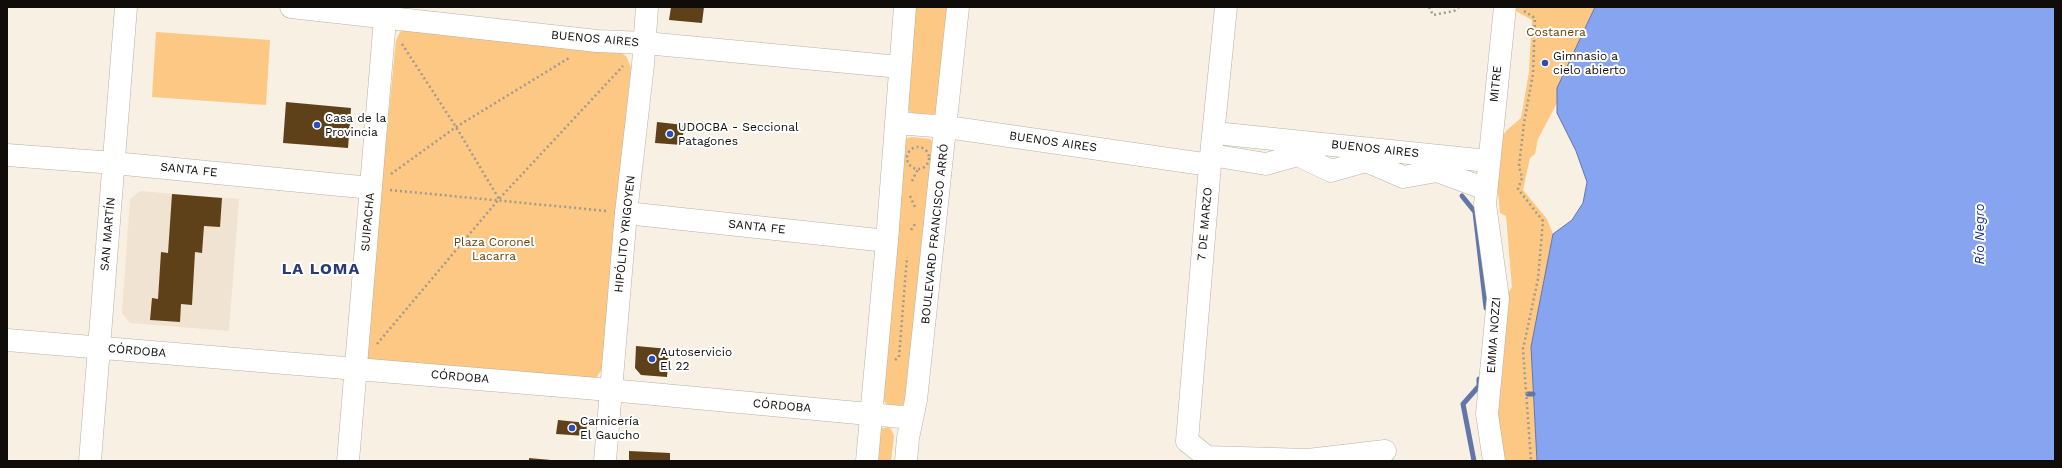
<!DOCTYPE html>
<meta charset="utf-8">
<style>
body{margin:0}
#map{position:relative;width:2062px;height:468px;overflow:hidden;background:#f9f0e4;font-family:"Work Sans",sans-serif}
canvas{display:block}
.frame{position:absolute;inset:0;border:8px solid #0f0c09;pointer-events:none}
</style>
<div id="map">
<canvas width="2062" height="468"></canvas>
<div class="frame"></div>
</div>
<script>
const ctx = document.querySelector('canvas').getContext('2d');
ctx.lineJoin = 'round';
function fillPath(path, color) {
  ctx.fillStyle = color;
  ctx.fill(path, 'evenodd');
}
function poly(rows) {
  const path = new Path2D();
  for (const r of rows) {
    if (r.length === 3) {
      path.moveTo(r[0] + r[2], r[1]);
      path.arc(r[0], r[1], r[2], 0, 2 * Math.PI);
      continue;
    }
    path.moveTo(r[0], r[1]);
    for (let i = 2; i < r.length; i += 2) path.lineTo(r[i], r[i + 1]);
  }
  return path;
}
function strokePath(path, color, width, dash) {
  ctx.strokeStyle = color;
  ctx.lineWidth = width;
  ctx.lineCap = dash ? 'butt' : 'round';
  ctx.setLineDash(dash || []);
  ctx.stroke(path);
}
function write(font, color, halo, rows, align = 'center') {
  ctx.font = font + ' "Work Sans",sans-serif';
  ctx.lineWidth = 4;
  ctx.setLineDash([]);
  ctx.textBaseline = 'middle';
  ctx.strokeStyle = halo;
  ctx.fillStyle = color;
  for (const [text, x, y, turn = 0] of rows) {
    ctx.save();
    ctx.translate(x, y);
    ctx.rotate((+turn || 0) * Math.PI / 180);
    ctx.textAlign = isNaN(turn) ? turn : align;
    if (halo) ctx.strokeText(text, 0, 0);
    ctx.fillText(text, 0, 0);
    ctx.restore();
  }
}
fillPath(poly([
 [140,191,239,199,229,331,130,323,122,313,130,199]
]), '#f0e3d1');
fillPath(poly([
 [915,7,951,7,936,113,928,117,917,116,909,111,906,101],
 [1512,7,1595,7,1557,88,1557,103,1538,139,1535,154,1530,158,1523,190,1547,219,1553,234,1531,347,1537,461,1501,461,1495,423,1506,297,1512,287,1506,216,1500,213,1497,182,1498,141,1507,130,1521,118,1529,72,1532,20,1512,9],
 [406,29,616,50,626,56,631,67,603,368,596,378,367,360,365,351,396,40,400,32],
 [156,32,270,40,266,105,152,97],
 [912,137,930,139,935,144,909,400,899,407,887,405,883,400,905,139],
 [887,427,891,429,894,436,891,461,874,461,877,435,881,429]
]), '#fcc883');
const water = poly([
 [1595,7,2055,7,2055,461,1537,461,1531,347,1553,234,1572,220,1583,203,1587,182,1576,151,1557,113,1557,88,1595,7]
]);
fillPath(water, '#86a4ef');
strokePath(water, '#6276aa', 1);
strokePath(poly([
 [1462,196,1475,212,1486,308],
 [1528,394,1533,394],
 [1474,461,1463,404,1479,386,1479,379]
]), '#6276aa', 5);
fillPath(poly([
 [671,7,704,7,702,23,669,20],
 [286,102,351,108,348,148,283,143],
 [657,122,684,125,682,145,655,143],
 [172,194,222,198,220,227,204,226,202,253,195,252,192,305,181,304,180,322,150,320,152,298,158,299,161,252,168,253],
 [636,346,669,349,667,377,641,375,635,368],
 [558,420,587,423,586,436,556,434],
 [629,451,670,453,670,461,629,461],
 [529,458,551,460,551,461,529,461]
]), '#5e4118');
const minor = poly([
 [291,7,597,41,645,43,900,67],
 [1226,7,1210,165,1187,441,1207,457,1308,460,1385,451],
 [896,123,947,127,1210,165],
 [1215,133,1488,161],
 [7,155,114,163,371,188],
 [1211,155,1266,164,1298,155,1331,171,1366,161,1403,177,1437,171,1486,189],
 [626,213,887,241],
 [7,340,610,390,912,418],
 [90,461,126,7],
 [348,461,386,7],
 [867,461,887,241,905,7],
 [906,461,908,438,916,400,958,7],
 [1494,461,1487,414,1498,298,1485,204,1505,7]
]);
const major = poly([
 [605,461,626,213,643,65,647,7]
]);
strokePath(minor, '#b9b0a5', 23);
strokePath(major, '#b9b0a5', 23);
strokePath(poly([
 [1429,7,1433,15,1454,11,1459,7],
 [1524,11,1535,18,1533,74,1524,123,1519,166,1522,178,1518,189,1543,221,1538,279,1523,349,1531,461],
 [402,44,456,127,499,199],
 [918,158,11],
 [391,174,456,127,569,58],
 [912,181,918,169],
 [390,190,607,211],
 [910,196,916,209],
 [911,230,915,224],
 [377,344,499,199,623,66],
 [895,360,899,357,907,257]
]), '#a09a91', 2.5, [2, 3]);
strokePath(minor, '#fff', 22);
strokePath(major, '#fff', 22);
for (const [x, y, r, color] of [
 [1545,63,4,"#2d4cbc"],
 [317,125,4,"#2d4cbc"],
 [670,134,4,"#2d4cbc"],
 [652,359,4,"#2d4cbc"],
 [572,428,4,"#2d4cbc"]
]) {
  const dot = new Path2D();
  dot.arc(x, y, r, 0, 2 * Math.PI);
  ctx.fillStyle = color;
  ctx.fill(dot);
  strokePath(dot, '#fff', 1.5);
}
write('12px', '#684303', '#fff', [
 ["Costanera",1556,32],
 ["Plaza Coronel",494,242],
 ["Lacarra",494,256]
]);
write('12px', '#0f0c09', '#fff', [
 ["BUENOS AIRES",595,39,5],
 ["MITRE",1496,84,-84],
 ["BUENOS AIRES",1053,142,8],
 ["BUENOS AIRES",1375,149,6],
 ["SANTA FE",189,170,6],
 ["SUIPACHA",368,222,-85],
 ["7 DE MARZO",1205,224,-85],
 ["SANTA FE",757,227,6],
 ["SAN MARTÍN",108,234,-85],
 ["HIPÓLITO YRIGOYEN",625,234,-84],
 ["BOULEVARD FRANCISCO ARRÓ",935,234,-84],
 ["EMMA NOZZI",1494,335,-86],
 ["CÓRDOBA",137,351,5],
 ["CÓRDOBA",460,377,5],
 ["CÓRDOBA",782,406,5]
]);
write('12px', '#0f0c09', '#fff', [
 ["Gimnasio a",1553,56],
 ["cielo abierto",1553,70],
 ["Casa de la",325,118],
 ["Provincia",325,132],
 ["UDOCBA - Seccional",678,127],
 ["Patagones",678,141],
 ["Autoservicio",660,352],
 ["El 22",660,366],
 ["Carnicería",580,421],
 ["El Gaucho",580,435]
], 'left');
write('italic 13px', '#1d3489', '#fff', [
 ["Río Negro",1980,234,-90]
]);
ctx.letterSpacing = '1px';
write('bold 16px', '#283b74', '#fff', [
 ["LA LOMA",321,269]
]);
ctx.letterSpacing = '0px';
</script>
